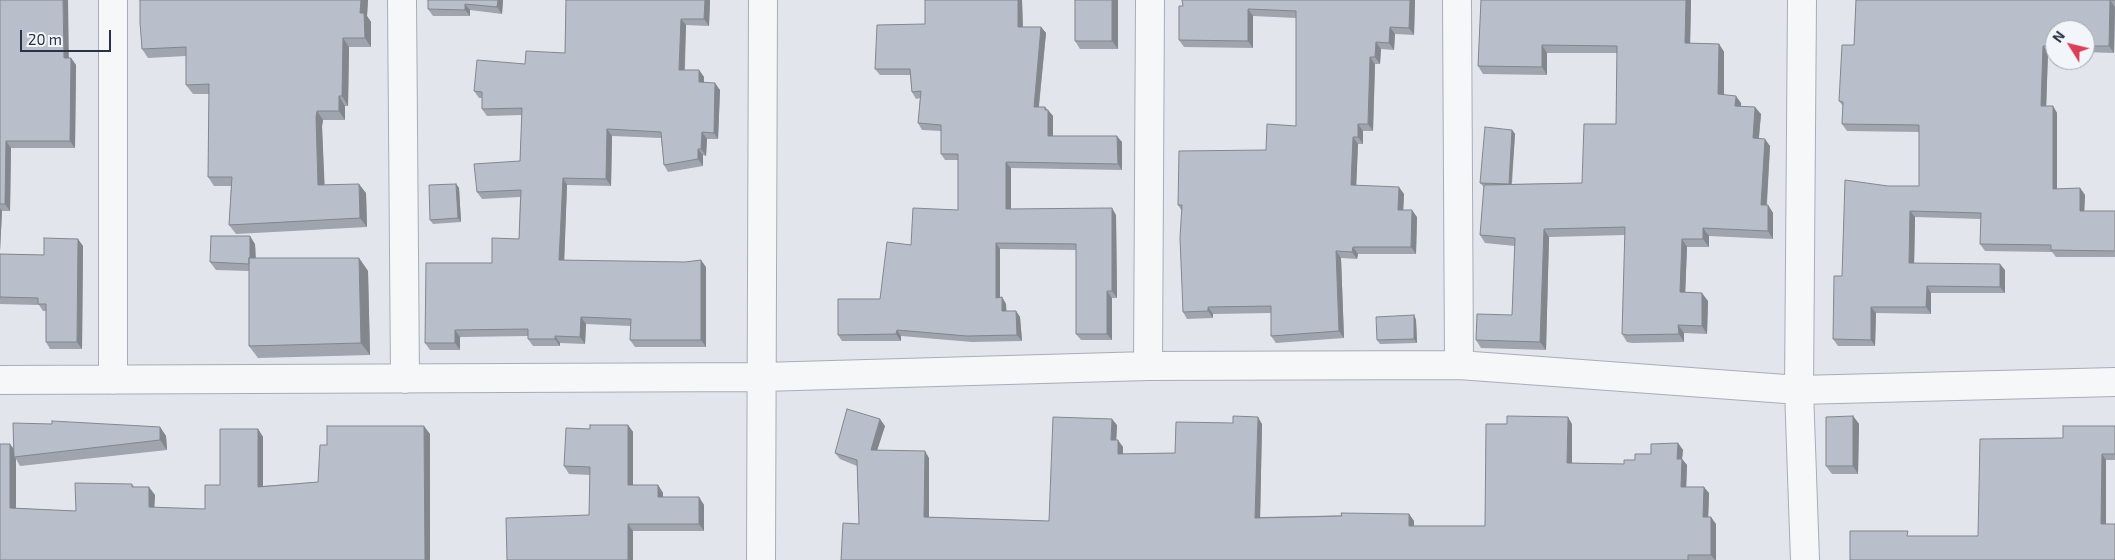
<!DOCTYPE html>
<style>
body{margin:0}
#map{position:relative;width:2115px;height:560px;overflow:hidden;background:#e2e6ec;font-family:"Exo 2",sans-serif}
canvas{display:block}
.north{position:absolute;left:2045px;top:20px;width:50px;height:50px;box-sizing:border-box;background:#f2f5f9;border:1px solid #a2a7b1;border-radius:50%;rotate:306deg;font-size:14px;font-weight:700;line-height:20px;text-align:center;color:#293345}
.north::after{content:'';display:block;margin:auto;width:18px;height:22px;background:#d74057;clip-path:polygon(50% 0,100% 100%,50% 72%,0 100%)}
.scale{position:absolute;left:20px;top:30px;width:91px;height:22px;box-sizing:border-box;border:2px solid #293345;border-top:0;padding-left:6px;font-size:15px;line-height:18px;white-space:nowrap;color:#293345;-webkit-text-stroke:4px #f2f5f9;paint-order:stroke}
</style>
<div id="map">
<canvas width="2115" height="560"></canvas>
<div class="north">N</div>
<div class="scale">20 m</div>
</div>
<script>
const ctx = document.querySelector('canvas').getContext('2d');
ctx.lineJoin = 'round';
function poly(rows) {
  const path = new Path2D();
  for (const r of rows) {
    path.moveTo(r[0], r[1]);
    for (let i = 2; i < r.length; i += 2) path.lineTo(r[i], r[i + 1]);
  }
  return path;
}
function strokePath(path, color, width, dash) {
  ctx.strokeStyle = color;
  ctx.lineWidth = width;
  ctx.lineCap = dash ? 'butt' : 'round';
  ctx.setLineDash(dash || []);
  ctx.stroke(path);
}
function fillPath(path, color) {
  ctx.fillStyle = color;
  ctx.fill(path, 'evenodd');
}
const street = poly([
 [402,0,405,379],
 [1457,0,1459,365],
 [1802,0,1799,390,1805,560],
 [1148,366,1150,0],
 [0,380,762,377,1148,366,1459,365,1799,390,2115,382],
 [113,380,113,0],
 [761,560,763,0]
]);
strokePath(street, '#a7adb7', 30);
strokePath(street, '#f5f7f9', 28);
fillPath(poly([
 [0,0,69,58,71,58,76,65,75,148,11,148,10,211,2,211,0,251],
 [140,0,368,0,367,16,371,22,371,47,349,47,348,106,345,106,345,120,323,120,322,126,324,185,366,193,367,227,236,234,229,225,231,186,214,186,208,177,209,94,193,94,186,85,186,56,148,58,142,49],
 [428,0,503,0,502,14,470,10,470,16,433,16,428,9],
 [566,0,710,0,709,26,686,25,685,70,699,70,704,77,704,82,720,90,718,139,707,139,706,156,703,155,703,166,668,172,664,165,661,138,612,136,611,186,567,185,564,260,706,267,706,347,635,347,630,340,631,326,586,324,585,344,560,343,560,346,533,346,528,339,528,336,460,337,460,350,430,350,425,343,492,263,519,239,520,197,482,199,477,192,520,161,522,115,487,116,482,109,482,98,479,98,474,91,525,64,565,53],
 [925,0,1022,0,1023,27,1041,27,1046,33,1039,107,1045,107,1053,116,1053,136,1122,142,1122,170,1011,168,1011,209,1116,215,1117,298,1112,298,1112,340,1081,340,1076,334,1076,250,1000,249,1000,297,1002,297,1006,304,1006,311,1016,311,1020,317,1022,341,972,342,901,336,901,341,842,341,838,335,880,299,911,245,958,210,958,160,945,160,941,154,941,131,922,130,918,123,920,98,916,99,912,92,910,75,880,75,875,69,925,24],
 [1118,0,1118,49,1080,49,1075,41],
 [1415,0,1414,35,1395,34,1394,50,1381,49,1380,64,1375,64,1373,131,1363,131,1363,144,1358,144,1356,185,1404,194,1403,210,1417,217,1416,254,1358,254,1357,259,1341,258,1344,338,1276,343,1271,336,1271,313,1213,314,1213,318,1187,319,1183,312,1182,211,1178,205,1266,150,1296,126,1296,18,1253,16,1253,48,1184,47,1179,40,1183,6],
 [1481,0,1691,0,1690,43,1719,44,1724,52,1724,95,1741,103,1741,106,1761,114,1759,138,1770,146,1767,205,1768,205,1773,213,1773,239,1709,236,1709,247,1687,247,1685,292,1708,301,1707,334,1684,333,1684,342,1632,343,1627,342,1622,334,1625,235,1549,237,1546,350,1481,348,1476,340,1512,315,1515,246,1485,243,1480,235,1484,187,1480,183,1512,130,1515,134,1512,184,1582,183,1616,124,1617,53,1547,53,1547,75,1483,74,1478,66],
 [1856,0,2115,0,2114,53,2085,52,2085,30,2055,30,2055,52,2048,52,2046,106,2053,106,2057,113,2057,189,2080,188,2085,195,2084,211,2115,211,2115,257,2056,257,2052,252,1985,251,1980,244,1981,219,1915,217,1914,263,2005,270,2005,293,1931,293,1931,314,1876,313,1875,346,1838,346,1833,339,1842,276,1888,186,1919,186,1919,132,1847,131,1842,124,1843,106,1839,101,1854,45],
 [456,184,459,188,461,222,433,224,430,220],
 [255,244,256,258,359,258,368,271,370,355,258,358,249,346,249,271,216,270,210,262],
 [83,246,82,349,50,349,46,342,46,311,43,311,39,305,0,304,0,254,44,255],
 [1414,315,1416,320,1417,343,1380,344,1377,340],
 [1853,416,1859,424,1858,474,1832,474,1826,466],
 [1262,424,1260,517,1409,514,1414,521,1414,526,1485,526,1572,424,1572,463,1624,464,1651,454,1678,443,1683,450,1682,459,1687,465,1686,487,1709,493,1708,517,1716,524,1716,560,841,560,859,524,857,466,840,459,835,453,885,426,877,450,929,458,929,517,1049,521,1117,425,1116,440,1123,447,1123,454,1175,453],
 [628,425,633,432,633,485,658,485,663,493,663,497,699,497,704,505,704,531,633,531,633,560,507,560,589,515,590,475,569,474,564,466,590,429],
 [2115,426,2115,460,2106,460,2106,524,2115,560,1911,536,1978,536,2063,438],
 [160,427,166,436,167,450,20,466,16,459,16,508,76,511,132,484,134,487,155,495,154,508,205,509,220,485,258,429,263,437,263,486,318,482,327,445,430,434,430,560,0,560,14,449]
]), '#9fa4ae');
fillPath(poly([
 [63,0,68,0,69,65,64,58],
 [361,0,368,0,367,16,371,22,371,47,365,38,360,13],
 [498,0,503,0,502,14,497,7],
 [705,0,710,0,709,26,704,19],
 [1018,0,1022,0,1023,34,1018,27],
 [1112,0,1118,0,1118,49,1112,41],
 [1410,0,1415,0,1414,35,1409,28],
 [1686,0,1691,0,1690,51,1685,43],
 [2110,0,2115,7,2114,53,2109,46],
 [465,4,470,10,470,16,465,10],
 [1248,9,1253,16,1253,48,1248,41],
 [681,19,686,25,684,77,679,70],
 [1041,27,1046,33,1038,113,1034,107],
 [1390,27,1395,34,1394,50,1389,43],
 [343,38,349,47,348,106,342,96],
 [1376,42,1381,49,1380,64,1375,57],
 [1719,44,1724,52,1724,102,1718,94],
 [1542,45,1547,53,1547,75,1542,67],
 [2043,46,2048,52,2046,113,2041,106],
 [1370,57,1375,64,1373,131,1368,124],
 [71,58,76,65,75,148,70,141],
 [699,70,704,77,704,89,699,82],
 [715,83,720,90,718,139,714,133],
 [339,96,345,106,345,120,339,111],
 [1736,96,1741,103,1741,113,1735,106],
 [2053,106,2057,113,2057,195,2053,189],
 [1045,107,1048,112,1048,110,1053,116,1053,142,1048,136],
 [1755,107,1761,114,1758,146,1753,138],
 [317,111,323,120,322,126,325,194,318,185,316,117],
 [1358,124,1363,131,1363,144,1358,137],
 [607,129,612,136,611,186,606,179],
 [1512,130,1515,134,1511,188,1509,184],
 [702,132,707,139,706,156,701,149],
 [1117,136,1122,142,1122,170,1118,164],
 [1353,137,1358,144,1356,192,1351,185],
 [1765,139,1770,146,1766,213,1761,205],
 [6,141,11,148,10,211,5,204],
 [698,149,703,155,703,166,698,159],
 [1006,162,1011,168,1011,215,1006,209],
 [563,178,567,185,564,267,559,260],
 [359,184,366,193,367,227,360,218],
 [456,184,459,188,461,222,458,218],
 [1399,187,1404,194,1403,217,1398,210],
 [2080,188,2085,195,2084,218,2080,211],
 [1768,205,1773,213,1773,239,1768,231],
 [0,208,2,211,0,251],
 [1112,208,1116,215,1117,298,1112,291],
 [1412,210,1417,217,1416,254,1411,247],
 [1910,211,1915,217,1914,270,1909,263],
 [1703,228,1709,236,1709,247,1703,239],
 [1544,229,1549,237,1546,350,1540,342],
 [250,236,255,244,256,271,250,264],
 [78,239,83,246,82,349,77,342],
 [1682,239,1687,247,1685,299,1680,292],
 [996,243,1000,249,1000,304,996,298],
 [1353,247,1358,254,1357,259,1352,252],
 [1336,251,1341,258,1344,338,1339,331],
 [359,258,368,271,370,355,361,343],
 [701,260,706,267,706,347,701,340],
 [2000,264,2005,270,2005,293,2000,287],
 [1927,286,1931,293,1931,314,1926,307],
 [1107,291,1112,298,1112,340,1107,334],
 [1702,293,1708,301,1707,334,1702,326],
 [1002,297,1006,304,1007,317,1002,311],
 [1208,307,1213,314,1213,318,1208,311],
 [1871,307,1876,313,1875,346,1871,340],
 [1016,311,1020,317,1022,341,1017,335],
 [1414,315,1416,320,1417,343,1414,339],
 [581,317,586,324,585,344,580,337],
 [1678,325,1684,333,1684,342,1679,334],
 [455,330,460,337,460,350,455,343],
 [897,330,901,336,901,341,896,334],
 [555,336,560,343,560,346,555,339],
 [1853,416,1859,424,1858,474,1853,466],
 [1258,417,1262,424,1260,524,1255,518],
 [1568,417,1572,424,1572,470,1567,463],
 [880,419,885,426,875,457,871,450],
 [1112,419,1117,425,1116,447,1111,440],
 [628,425,633,432,633,493,628,485],
 [424,426,430,434,430,560,425,560],
 [160,427,166,436,167,450,160,440],
 [258,429,263,437,263,494,258,487],
 [1118,440,1123,447,1123,461,1118,454],
 [1678,443,1683,450,1682,459,1687,465,1686,494,1681,487,1677,459],
 [10,444,16,452,14,457,16,459,16,515,10,508],
 [925,451,929,458,929,524,924,517],
 [2102,454,2106,460,2106,530,2101,524],
 [658,485,663,493,663,505,658,497],
 [149,487,155,495,154,515,149,507],
 [1704,487,1709,493,1708,524,1703,517],
 [699,497,704,505,704,531,699,524],
 [1409,514,1414,521,1414,533,1409,526],
 [1711,517,1716,524,1716,560,1715,560,1711,555],
 [628,524,633,531,633,560,628,560]
]), '#82868d');
const building = poly([
 [0,0,63,0,64,58,71,58,70,141,6,141,5,204,0,204,0,0],
 [140,0,361,0,360,13,364,13,365,38,343,38,342,96,339,96,339,111,317,111,316,117,318,185,359,184,360,218,229,225,232,177,208,177,209,84,186,85,186,47,142,49,140,22,140,0],
 [428,0,498,0,497,7,465,4,465,10,428,9,428,0],
 [566,0,705,0,704,19,681,19,679,70,699,70,699,82,715,83,714,133,702,132,701,149,698,149,698,159,664,165,661,132,607,129,606,179,563,178,559,260,685,262,701,260,701,340,630,340,631,319,581,317,580,337,555,336,555,339,528,339,528,329,455,330,455,343,425,343,426,263,492,263,492,238,519,239,521,190,477,192,474,164,520,161,522,108,482,109,482,92,474,91,477,60,525,64,526,51,565,53,566,0],
 [925,0,1018,0,1018,27,1041,27,1034,107,1045,107,1045,110,1048,110,1048,136,1117,136,1118,164,1006,162,1006,209,1112,208,1112,291,1107,291,1107,334,1076,334,1076,244,996,243,996,298,1002,297,1002,311,1016,311,1017,335,967,336,897,330,896,334,838,335,838,299,880,299,887,242,911,245,913,208,958,210,958,154,941,154,941,125,918,123,921,91,912,92,910,69,875,69,877,25,925,24,925,0],
 [1075,0,1112,0,1112,41,1075,41,1075,0],
 [1182,0,1410,0,1409,28,1390,27,1389,43,1376,42,1375,57,1370,57,1368,124,1358,124,1358,137,1353,137,1351,185,1399,187,1398,210,1412,210,1411,247,1353,247,1352,252,1336,251,1339,331,1271,336,1271,306,1208,307,1208,311,1183,312,1180,238,1182,205,1178,205,1179,151,1266,150,1267,124,1296,126,1296,11,1248,9,1248,41,1179,40,1179,6,1183,6,1182,0],
 [1481,0,1686,0,1685,43,1719,44,1718,94,1736,96,1735,106,1755,107,1753,138,1765,139,1761,205,1768,205,1768,231,1703,228,1703,239,1682,239,1680,292,1702,293,1702,326,1678,325,1679,334,1627,335,1622,334,1625,227,1544,229,1540,342,1476,340,1477,314,1512,315,1515,238,1480,235,1484,185,1582,183,1584,124,1616,124,1617,46,1542,45,1542,67,1478,66,1481,0],
 [1856,0,2115,0,2110,0,2109,46,2085,46,2085,30,2055,30,2055,46,2043,46,2041,106,2053,106,2053,189,2080,188,2080,211,2115,211,2115,251,2051,250,2051,245,1980,244,1981,213,1910,211,1909,263,2000,264,2000,287,1927,286,1926,307,1871,307,1871,340,1833,339,1834,276,1842,276,1845,180,1888,186,1919,186,1919,125,1842,124,1843,102,1839,101,1842,45,1854,45,1856,0],
 [1485,127,1512,130,1509,184,1480,183,1485,127],
 [456,184,458,218,430,220,429,185,456,184],
 [211,236,250,236,250,258,249,258,249,264,210,262,211,236],
 [44,238,78,239,77,342,46,342,46,304,38,304,38,298,0,297,0,254,44,255,44,238],
 [249,258,359,258,361,343,249,346,249,258],
 [1414,315,1414,339,1377,340,1376,317,1414,315],
 [847,409,880,419,871,450,925,451,924,517,1049,521,1053,417,1112,419,1111,440,1118,440,1118,454,1175,453,1176,422,1233,423,1233,416,1258,417,1255,518,1342,516,1341,513,1409,514,1409,526,1485,526,1486,424,1507,424,1507,416,1568,417,1567,463,1624,464,1624,460,1635,460,1635,454,1651,454,1651,444,1678,443,1677,459,1682,459,1681,487,1704,487,1703,517,1711,517,1711,555,1688,555,1688,560,841,560,843,523,859,524,857,460,835,453,847,409],
 [1853,416,1853,466,1826,466,1826,417,1853,416],
 [52,421,160,427,160,440,14,457,13,423,52,424,52,421],
 [590,425,628,425,628,485,658,485,658,497,699,497,699,524,628,524,628,560,507,560,506,518,589,515,590,467,564,466,566,428,590,429,590,425],
 [327,426,424,426,425,560,0,560,0,444,10,444,10,508,76,511,75,483,132,484,132,487,149,487,149,507,205,509,205,485,220,485,220,429,258,429,258,487,318,482,320,445,327,445,327,426],
 [2063,426,2115,426,2115,454,2102,454,2101,524,2115,524,2115,560,1850,560,1850,531,1908,531,1907,536,1978,536,1980,439,2063,438,2063,426]
]);
fillPath(building, '#b9bfca');
strokePath(building, '#82868d', 1);
</script>
